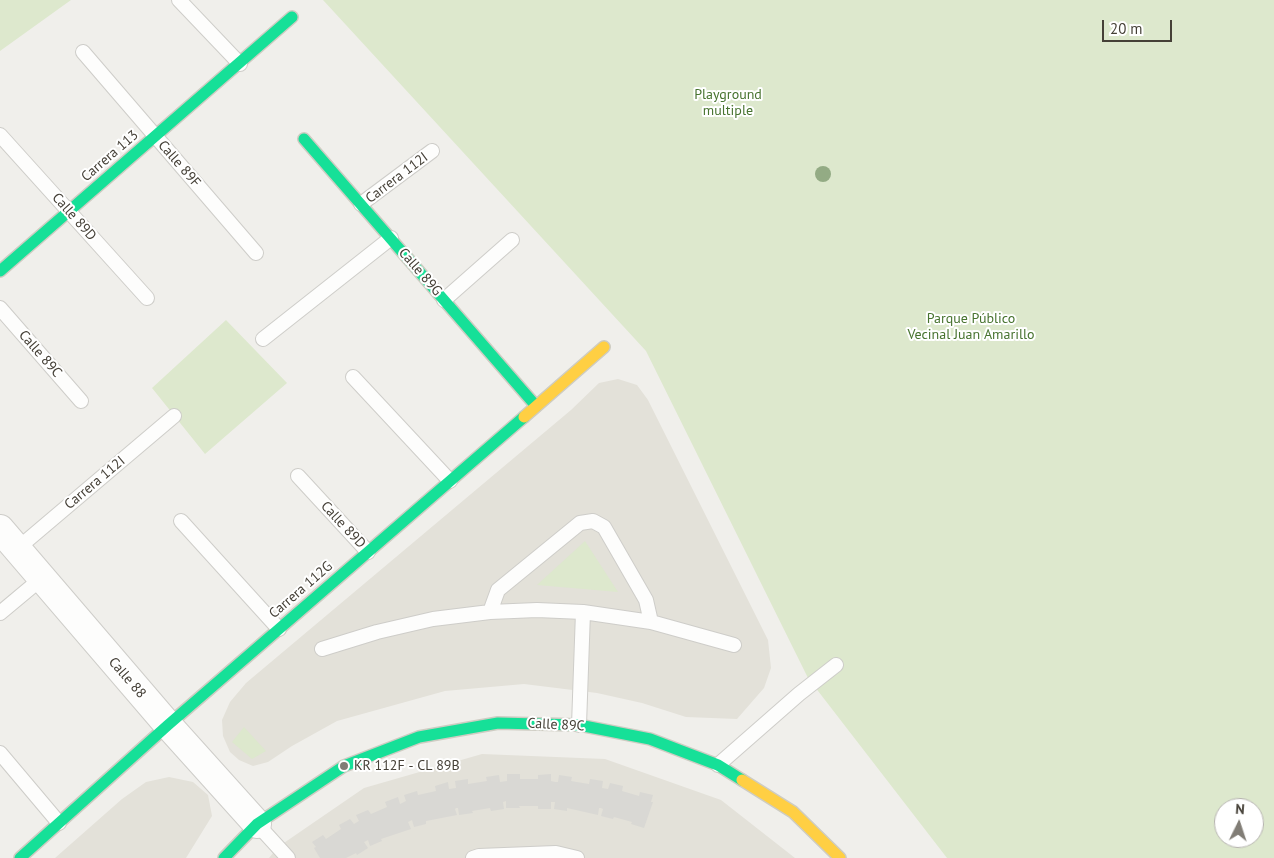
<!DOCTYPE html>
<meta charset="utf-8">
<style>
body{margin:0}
#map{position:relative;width:1274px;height:858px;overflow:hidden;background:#f0efeb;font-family:"PT Sans",sans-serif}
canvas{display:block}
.north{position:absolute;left:1214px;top:798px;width:50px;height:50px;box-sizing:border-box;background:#fff;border:1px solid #b5b3af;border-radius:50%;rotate:4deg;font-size:14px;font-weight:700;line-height:20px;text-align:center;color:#454037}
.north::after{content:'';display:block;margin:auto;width:18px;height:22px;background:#817d76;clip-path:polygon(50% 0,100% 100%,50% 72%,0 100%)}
.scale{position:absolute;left:1102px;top:20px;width:70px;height:22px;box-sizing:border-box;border:2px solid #454037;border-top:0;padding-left:6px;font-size:15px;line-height:18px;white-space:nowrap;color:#454037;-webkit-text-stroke:4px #fff;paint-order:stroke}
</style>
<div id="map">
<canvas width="1274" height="858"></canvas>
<div class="north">N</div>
<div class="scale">20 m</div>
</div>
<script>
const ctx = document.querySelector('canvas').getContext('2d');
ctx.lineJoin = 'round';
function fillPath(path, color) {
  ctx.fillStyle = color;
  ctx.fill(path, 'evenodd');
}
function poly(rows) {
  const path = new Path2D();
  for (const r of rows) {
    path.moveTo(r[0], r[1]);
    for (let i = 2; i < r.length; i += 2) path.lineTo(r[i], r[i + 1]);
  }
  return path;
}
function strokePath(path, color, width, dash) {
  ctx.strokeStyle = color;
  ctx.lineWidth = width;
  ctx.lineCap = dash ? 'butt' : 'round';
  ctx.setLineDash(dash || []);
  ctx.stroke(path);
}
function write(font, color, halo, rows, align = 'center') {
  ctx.font = font + ' "PT Sans",sans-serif';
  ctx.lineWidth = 4;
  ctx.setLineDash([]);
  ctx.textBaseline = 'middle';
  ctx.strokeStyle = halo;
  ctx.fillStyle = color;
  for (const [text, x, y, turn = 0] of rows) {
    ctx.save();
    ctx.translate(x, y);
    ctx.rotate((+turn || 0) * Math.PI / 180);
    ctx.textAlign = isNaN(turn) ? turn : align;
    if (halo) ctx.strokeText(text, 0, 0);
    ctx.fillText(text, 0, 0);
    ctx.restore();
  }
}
fillPath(poly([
 [618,379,637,385,648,400,768,640,771,668,764,688,737,719,686,717,642,703,597,693,524,684,445,691,337,721,292,746,268,762,253,766,239,760,230,752,223,736,222,720,230,702,246,683,571,410,599,383],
 [482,754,605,759,721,800,795,858,269,858,278,847,364,788],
 [169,777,193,782,208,795,212,816,186,858,55,858,122,799,146,782]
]), '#e3e1d9');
fillPath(poly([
 [0,0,71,0,0,51],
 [323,0,1274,0,1274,858,947,858,808,678,646,351],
 [1224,808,1254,808,1254,838,1224,838],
 [226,320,287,383,205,454,152,388],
 [585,541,618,592,537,585],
 [244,727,266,751,252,759,232,742]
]), '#dde8cd');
fillPath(poly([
 [507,774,520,774,520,779,538,779,538,775,551,774,551,781,555,782,558,782,559,775,572,777,571,781,589,784,590,779,603,781,602,788,608,789,610,783,623,786,622,791,639,796,640,792,653,795,651,802,653,802,644,828,631,824,632,822,614,817,613,819,601,816,603,809,601,808,599,808,598,815,567,808,567,811,554,809,555,802,551,802,551,809,538,809,538,806,519,806,520,808,506,808,506,801,503,802,504,809,491,811,490,808,472,811,473,813,459,815,458,808,456,808,455,809,457,815,426,821,426,824,414,827,412,820,408,822,411,829,381,839,382,841,370,846,368,840,364,842,368,848,357,855,356,853,346,858,320,858,314,848,316,847,312,842,323,835,326,839,341,829,339,825,350,819,354,824,359,821,356,815,368,810,371,814,387,807,385,802,398,797,400,804,406,801,404,795,417,791,418,795,436,791,435,786,448,782,449,789,456,788,455,781,468,779,468,784,487,781,486,777,499,775,500,782,507,781]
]), '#d9d8d4');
const lane = poly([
 [179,0,240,64],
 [83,52,256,253],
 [0,135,147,298],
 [361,204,432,151],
 [444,300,512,240],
 [0,308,81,401],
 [263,339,391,238],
 [353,377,450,481],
 [298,476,368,552],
 [181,521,279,629],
 [17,549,174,416],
 [490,612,498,590,580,523,593,521,604,527,646,600,651,622],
 [0,613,42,578],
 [322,649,377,632,433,619,490,612,537,610,583,612,651,622,734,645],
 [579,725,583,612],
 [0,753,59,823],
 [718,765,799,694,836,665],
 [257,824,288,858],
 [473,858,479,856,556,853,577,858]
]);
const street = poly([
 [0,529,168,725,257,824]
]);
const fast = poly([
 [304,139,536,406],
 [0,271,292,17],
 [20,858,168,725,524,417],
 [224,858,257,824,344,766,419,737,498,723,579,725,650,739,718,765,742,780]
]);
const slow = poly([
 [524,417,604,347],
 [742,780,793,812,840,858]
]);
strokePath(lane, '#cecdc9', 16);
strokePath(street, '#cecdc9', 30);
strokePath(fast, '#ceccc2', 14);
strokePath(slow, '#ceccc2', 14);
strokePath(lane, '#fdfdfc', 14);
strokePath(street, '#fdfdfc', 28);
strokePath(fast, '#16e098', 11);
strokePath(slow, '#ffcf43', 11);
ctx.fillStyle = '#93ab84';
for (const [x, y] of [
 [823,174]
]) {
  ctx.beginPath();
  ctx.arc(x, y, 8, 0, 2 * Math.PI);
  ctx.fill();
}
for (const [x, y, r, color] of [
 [344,766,5,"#817d76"]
]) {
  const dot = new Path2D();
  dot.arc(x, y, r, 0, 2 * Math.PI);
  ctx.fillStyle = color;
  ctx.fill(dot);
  strokePath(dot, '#fff', 2);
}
write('14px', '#47732f', '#fff', [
 ["Playground",728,95],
 ["multiple",728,111],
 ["Parque Público",971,319],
 ["Vecinal Juan Amarillo",971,335]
]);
write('14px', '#454037', '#fff', [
 ["Carrera 113",110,156,-41],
 ["Calle 89F",179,164,49],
 ["Carrera 112I",397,178,-37],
 ["Calle 89D",74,217,48],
 ["Calle 89G",420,272,49],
 ["Calle 89C",40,354,49],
 ["Carrera 112I",95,483,-40],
 ["Calle 89D",343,525,47],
 ["Carrera 112G",301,590,-41],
 ["Calle 88",127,678,49],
 ["Calle 89C",556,725,3]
]);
write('14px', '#454037', '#fff', [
 ["KR 112F - CL 89B",354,766]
], 'left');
</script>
